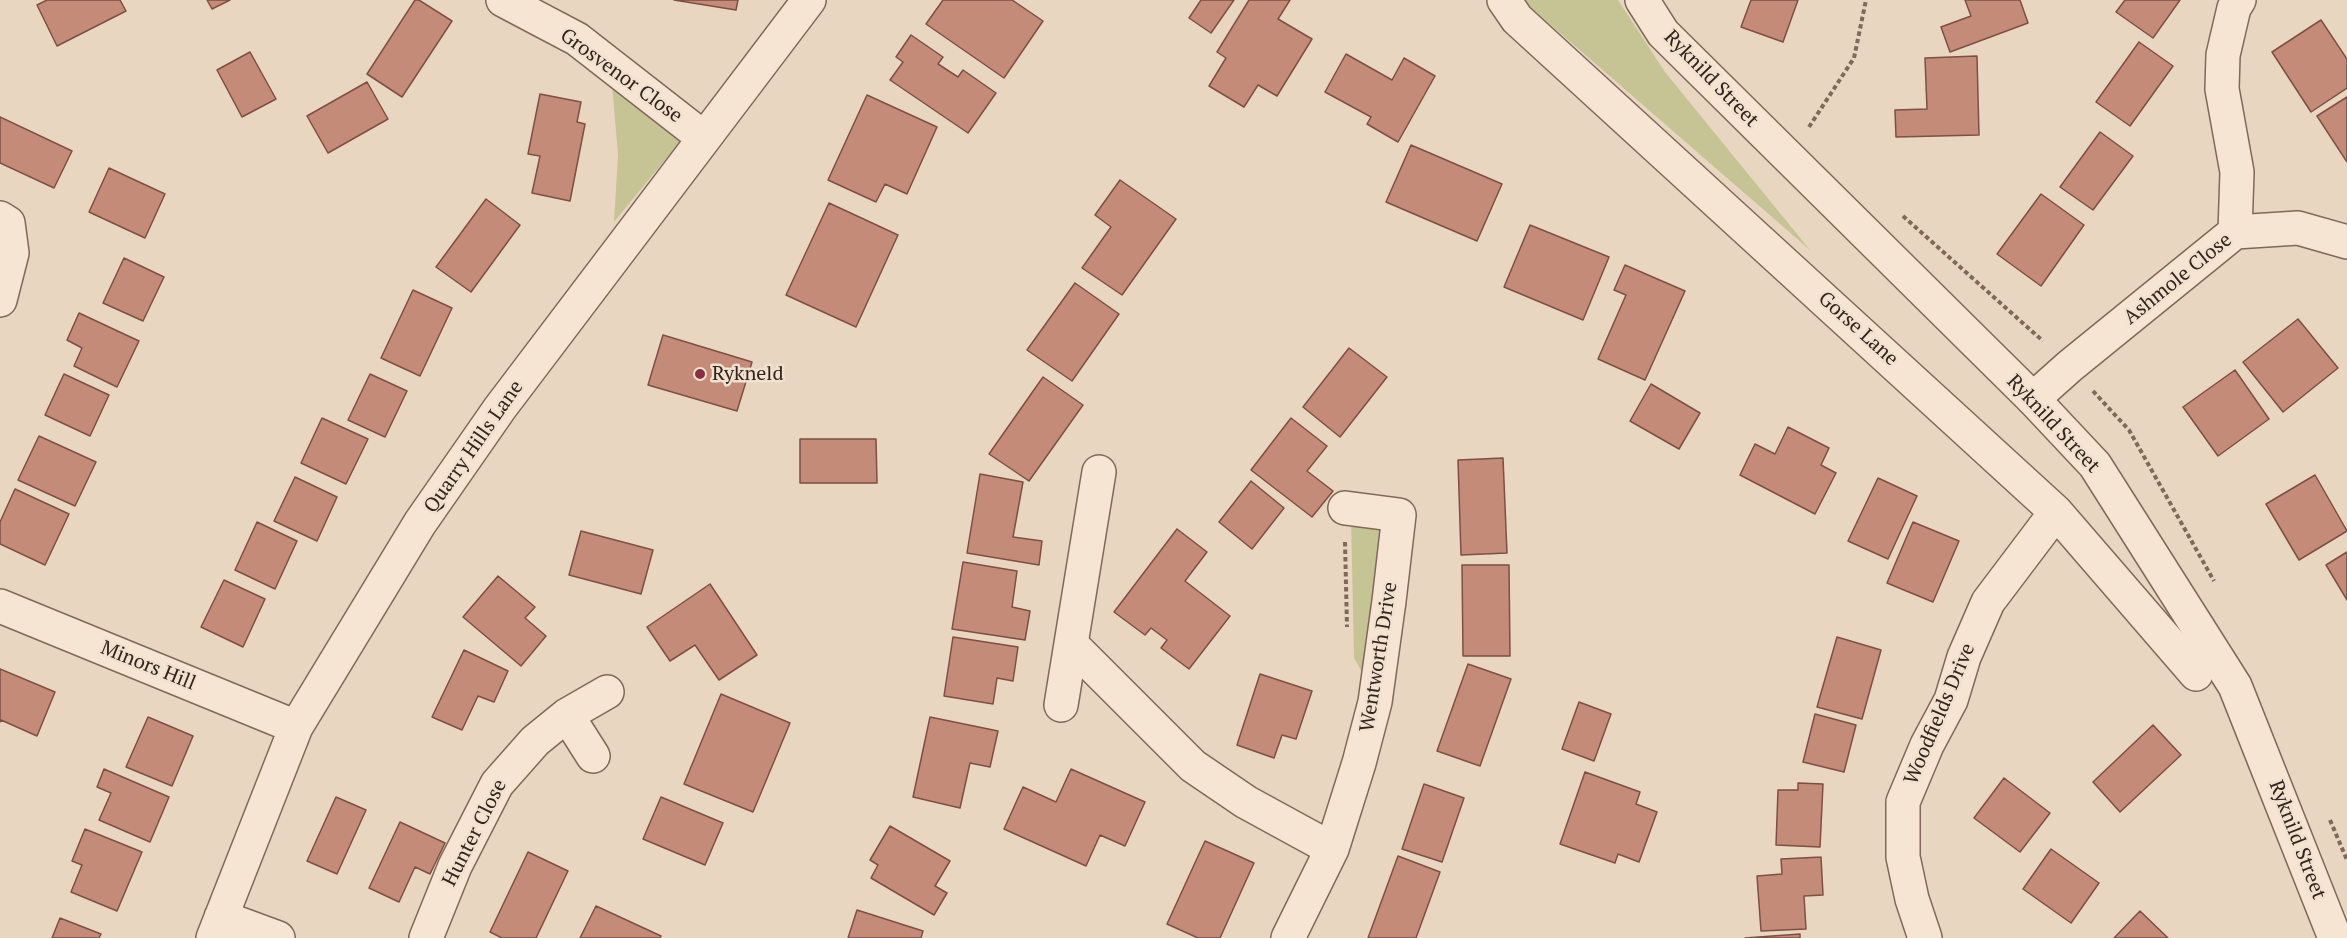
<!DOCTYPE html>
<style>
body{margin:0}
canvas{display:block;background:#e9d6c0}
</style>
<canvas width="2347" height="938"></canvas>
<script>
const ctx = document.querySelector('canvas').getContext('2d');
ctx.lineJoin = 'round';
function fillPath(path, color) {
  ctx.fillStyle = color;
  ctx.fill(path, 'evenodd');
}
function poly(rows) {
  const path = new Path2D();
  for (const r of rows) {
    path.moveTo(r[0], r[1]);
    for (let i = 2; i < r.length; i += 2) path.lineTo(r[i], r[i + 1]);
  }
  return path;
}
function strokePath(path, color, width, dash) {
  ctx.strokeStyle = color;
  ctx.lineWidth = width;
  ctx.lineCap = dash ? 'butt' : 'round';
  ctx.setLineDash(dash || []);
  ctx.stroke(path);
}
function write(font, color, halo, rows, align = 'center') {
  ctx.font = font + ' "PT Serif",serif';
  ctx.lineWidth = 5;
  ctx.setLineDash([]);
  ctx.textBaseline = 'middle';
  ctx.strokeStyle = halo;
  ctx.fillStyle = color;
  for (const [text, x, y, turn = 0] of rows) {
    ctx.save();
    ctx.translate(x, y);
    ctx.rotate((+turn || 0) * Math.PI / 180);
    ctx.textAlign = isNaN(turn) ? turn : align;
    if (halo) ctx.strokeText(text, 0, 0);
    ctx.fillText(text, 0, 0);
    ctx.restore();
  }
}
fillPath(poly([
 [1522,0,1618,0,1665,72,1810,250],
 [611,72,687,133,614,222,618,155],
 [1351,515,1391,521,1371,688,1354,658]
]), '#c6c395');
const building = poly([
 [47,0,120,0,126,11,57,46,37,5,47,0],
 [207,0,230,0,212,9,207,0],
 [415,0,419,0,452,21,402,97,367,74,415,0],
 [674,0,738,0,736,10,674,0],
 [943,0,1012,0,1043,21,1004,78,926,24,943,0],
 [1201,0,1234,0,1211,33,1189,18,1201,0],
 [1249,0,1290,0,1278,19,1312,39,1277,96,1258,85,1244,107,1209,86,1226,58,1217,52,1249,0],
 [1751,0,1798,0,1783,42,1741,27,1751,0],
 [1965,0,2020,0,2028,23,1950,52,1941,27,1971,16,1965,0],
 [2125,0,2180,0,2153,38,2116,12,2125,0],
 [2321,20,2347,59,2347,88,2311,112,2272,52,2321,20],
 [911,35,943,57,938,64,958,77,963,70,996,93,968,133,890,80,903,62,896,57,911,35],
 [2139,42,2173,66,2130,126,2096,102,2139,42],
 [250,52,276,99,242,117,217,70,250,52],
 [1346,54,1392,80,1404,58,1435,76,1398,142,1367,124,1371,117,1325,92,1346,54],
 [1977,56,1979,135,1896,137,1895,110,1927,109,1925,58,1977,56],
 [367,82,388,119,328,153,307,116,367,82],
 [540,94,581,102,577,122,585,124,570,201,532,193,540,156,528,154,540,94],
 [867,95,937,127,907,194,885,184,876,202,828,180,867,95],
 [2347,97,2347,162,2317,116,2347,97],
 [0,117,72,151,54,188,0,163,0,117],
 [2100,132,2133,156,2093,210,2060,187,2100,132],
 [1411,145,1502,184,1477,241,1386,202,1411,145],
 [109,168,165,194,145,238,89,212,109,168],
 [1120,180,1176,219,1122,295,1082,268,1111,227,1095,215,1120,180],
 [2041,194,2084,225,2041,286,1997,254,2041,194],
 [486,199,520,225,471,292,436,267,486,199],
 [829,203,898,235,856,327,786,295,829,203],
 [1530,225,1609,257,1583,320,1504,287,1530,225],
 [124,258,164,277,143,321,103,303,124,258],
 [1625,265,1685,291,1645,380,1598,359,1626,295,1614,290,1625,265],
 [1075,283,1119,314,1072,381,1027,350,1075,283],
 [413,290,452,308,420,376,381,358,413,290],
 [79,313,139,341,117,387,74,366,82,348,67,340,79,313],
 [2298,319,2338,368,2283,412,2243,362,2298,319],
 [663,335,752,362,737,411,648,385,663,335],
 [1349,348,1387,377,1340,437,1303,407,1349,348],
 [2235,370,2269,419,2218,456,2183,407,2235,370],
 [64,374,109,395,90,436,45,415,64,374],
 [370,374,407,391,385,437,348,420,370,374],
 [1043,377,1083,405,1029,481,989,454,1043,377],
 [1651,384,1700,413,1679,449,1630,421,1651,384],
 [322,418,368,439,346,484,301,463,322,418],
 [1291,418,1327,446,1307,471,1333,491,1312,517,1251,470,1291,418],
 [1788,427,1829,448,1821,465,1836,473,1815,514,1740,475,1755,444,1775,454,1788,427],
 [39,436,96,462,75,506,18,480,39,436],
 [800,439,876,439,877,483,800,483,800,439],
 [1503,458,1507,553,1461,555,1458,460,1503,458],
 [980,474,1023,482,1013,537,1042,541,1039,565,967,553,980,474],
 [2315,475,2347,531,2299,560,2266,504,2315,475],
 [295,477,337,497,317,541,274,521,295,477],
 [1878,478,1917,496,1888,559,1848,541,1878,478],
 [1251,481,1284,508,1252,549,1219,522,1251,481],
 [15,489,69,514,45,565,0,544,0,522,15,489],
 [257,522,297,541,275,589,235,570,257,522],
 [1913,522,1959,541,1933,602,1887,583,1913,522],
 [1177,529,1207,552,1185,581,1230,616,1189,669,1161,648,1167,640,1151,628,1145,635,1114,612,1177,529],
 [581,531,653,550,641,594,569,575,581,531],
 [2347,552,2347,600,2326,565,2347,552],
 [963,562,1017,571,1012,607,1030,611,1025,640,952,629,963,562],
 [1462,565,1509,565,1510,656,1463,656,1462,565],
 [498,576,535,607,525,618,546,636,521,666,463,617,498,576],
 [224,580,265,599,243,647,201,627,224,580],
 [710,584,757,655,719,680,695,645,670,661,647,627,710,584],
 [953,637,1018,647,1013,681,997,678,993,704,944,696,953,637],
 [1837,637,1881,650,1862,719,1817,707,1837,637],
 [464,650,508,671,494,702,478,696,462,730,432,717,464,650],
 [1468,664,1511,679,1480,766,1437,751,1468,664],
 [0,669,55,692,37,736,1,720,0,722,0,669],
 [1260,674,1312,691,1296,739,1282,735,1274,758,1237,745,1260,674],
 [721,694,790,723,753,812,684,784,721,694],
 [1579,702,1611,714,1594,761,1562,749,1579,702],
 [1815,714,1856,725,1844,772,1803,762,1815,714],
 [148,717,193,736,172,786,126,767,148,717],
 [930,717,998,731,990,767,970,763,960,808,913,797,930,717],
 [2153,725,2181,755,2120,812,2093,782,2153,725],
 [104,769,169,797,150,842,99,820,111,793,97,787,104,769],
 [1071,769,1145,802,1125,846,1100,835,1086,866,1004,829,1023,787,1056,802,1071,769],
 [1585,772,1640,792,1636,804,1657,812,1639,862,1618,854,1615,863,1560,844,1585,772],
 [2004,778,2050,813,2020,852,1974,818,2004,778],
 [1798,783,1823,784,1820,847,1776,845,1778,790,1798,790,1798,783],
 [1424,784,1464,798,1442,862,1402,849,1424,784],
 [336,797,366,810,337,874,307,861,336,797],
 [661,797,723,823,705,865,643,839,661,797],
 [400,822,445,843,430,874,415,867,399,902,369,888,400,822],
 [890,826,950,861,935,886,947,893,934,915,871,878,878,865,870,860,890,826],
 [85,829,142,852,117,911,71,892,82,865,72,861,85,829],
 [1205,841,1254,863,1220,938,1198,938,1167,924,1205,841],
 [2051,849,2099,883,2071,923,2023,889,2051,849],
 [528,852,568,871,536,938,502,938,490,932,528,852],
 [1398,856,1440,872,1416,938,1368,938,1398,856],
 [1821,857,1823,895,1804,896,1806,929,1761,931,1757,876,1782,874,1781,859,1821,857],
 [596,906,661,936,660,938,580,938,596,906],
 [857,910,923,931,921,938,848,938,857,910],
 [2140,911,2168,938,2114,938,2140,911],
 [60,918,101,934,99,938,52,938,60,918],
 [1800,934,1800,938,1745,938,1800,934]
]);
fillPath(building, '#c48b79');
strokePath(building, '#7e4f42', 1.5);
const minor = poly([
 [503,0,577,39,704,138],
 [1504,0,1517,19,2056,512,2196,674],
 [0,218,8,223,12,253,0,300],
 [2235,232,2237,172,2222,89,2223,55,2234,8,2239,0],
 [2033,399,2070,366,2235,232,2298,228,2347,242],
 [0,606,296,727],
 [1071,644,1193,766,1246,802,1332,849],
 [1061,705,1099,472],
 [567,715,593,756],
 [221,917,278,938],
 [213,938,296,727,420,523,500,408,809,0],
 [426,938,455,866,497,784,535,741,567,715,607,692],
 [1288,938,1332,849,1359,763,1375,702,1389,601,1399,515,1345,508],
 [1925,938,1912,899,1903,857,1903,802,1927,745,1951,700,1964,657,1988,602,2056,512]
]);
const tertiary = poly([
 [1642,0,1663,33,2033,399,2095,465,2235,686,2335,938]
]);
strokePath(minor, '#81685a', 36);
strokePath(tertiary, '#81685a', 36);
strokePath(poly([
 [1809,127,1854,58,1866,0],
 [1903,216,2043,341],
 [2093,391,2129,430,2214,581],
 [1345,542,1347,627],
 [2330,820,2347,860]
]), '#81685a', 4, [4.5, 3]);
strokePath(minor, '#f5e5d2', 33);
strokePath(tertiary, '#f5e5d2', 33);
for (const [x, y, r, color] of [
 [700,374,6,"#8a2f40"]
]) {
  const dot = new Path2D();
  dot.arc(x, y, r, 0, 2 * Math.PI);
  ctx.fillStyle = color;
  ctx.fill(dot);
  strokePath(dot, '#f1e1cf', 2);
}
write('20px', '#32231d', '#f1e1cf', [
 ["Grosvenor Close",621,76,36],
 ["Ryknild Street",1711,79,46],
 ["Ashmole Close",2178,279,-39],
 ["Gorse Lane",1858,329,42],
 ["Ryknild Street",2053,424,47],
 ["Quarry Hills Lane",474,447,-55],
 ["Wentworth Drive",1379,657,-81],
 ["Minors Hill",148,666,22],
 ["Woodfields Drive",1940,714,-67],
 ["Hunter Close",475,833,-63],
 ["Ryknild Street",2297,840,69]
]);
write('20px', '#32231d', '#f1e1cf', [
 ["Rykneld",712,374]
], 'left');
</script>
